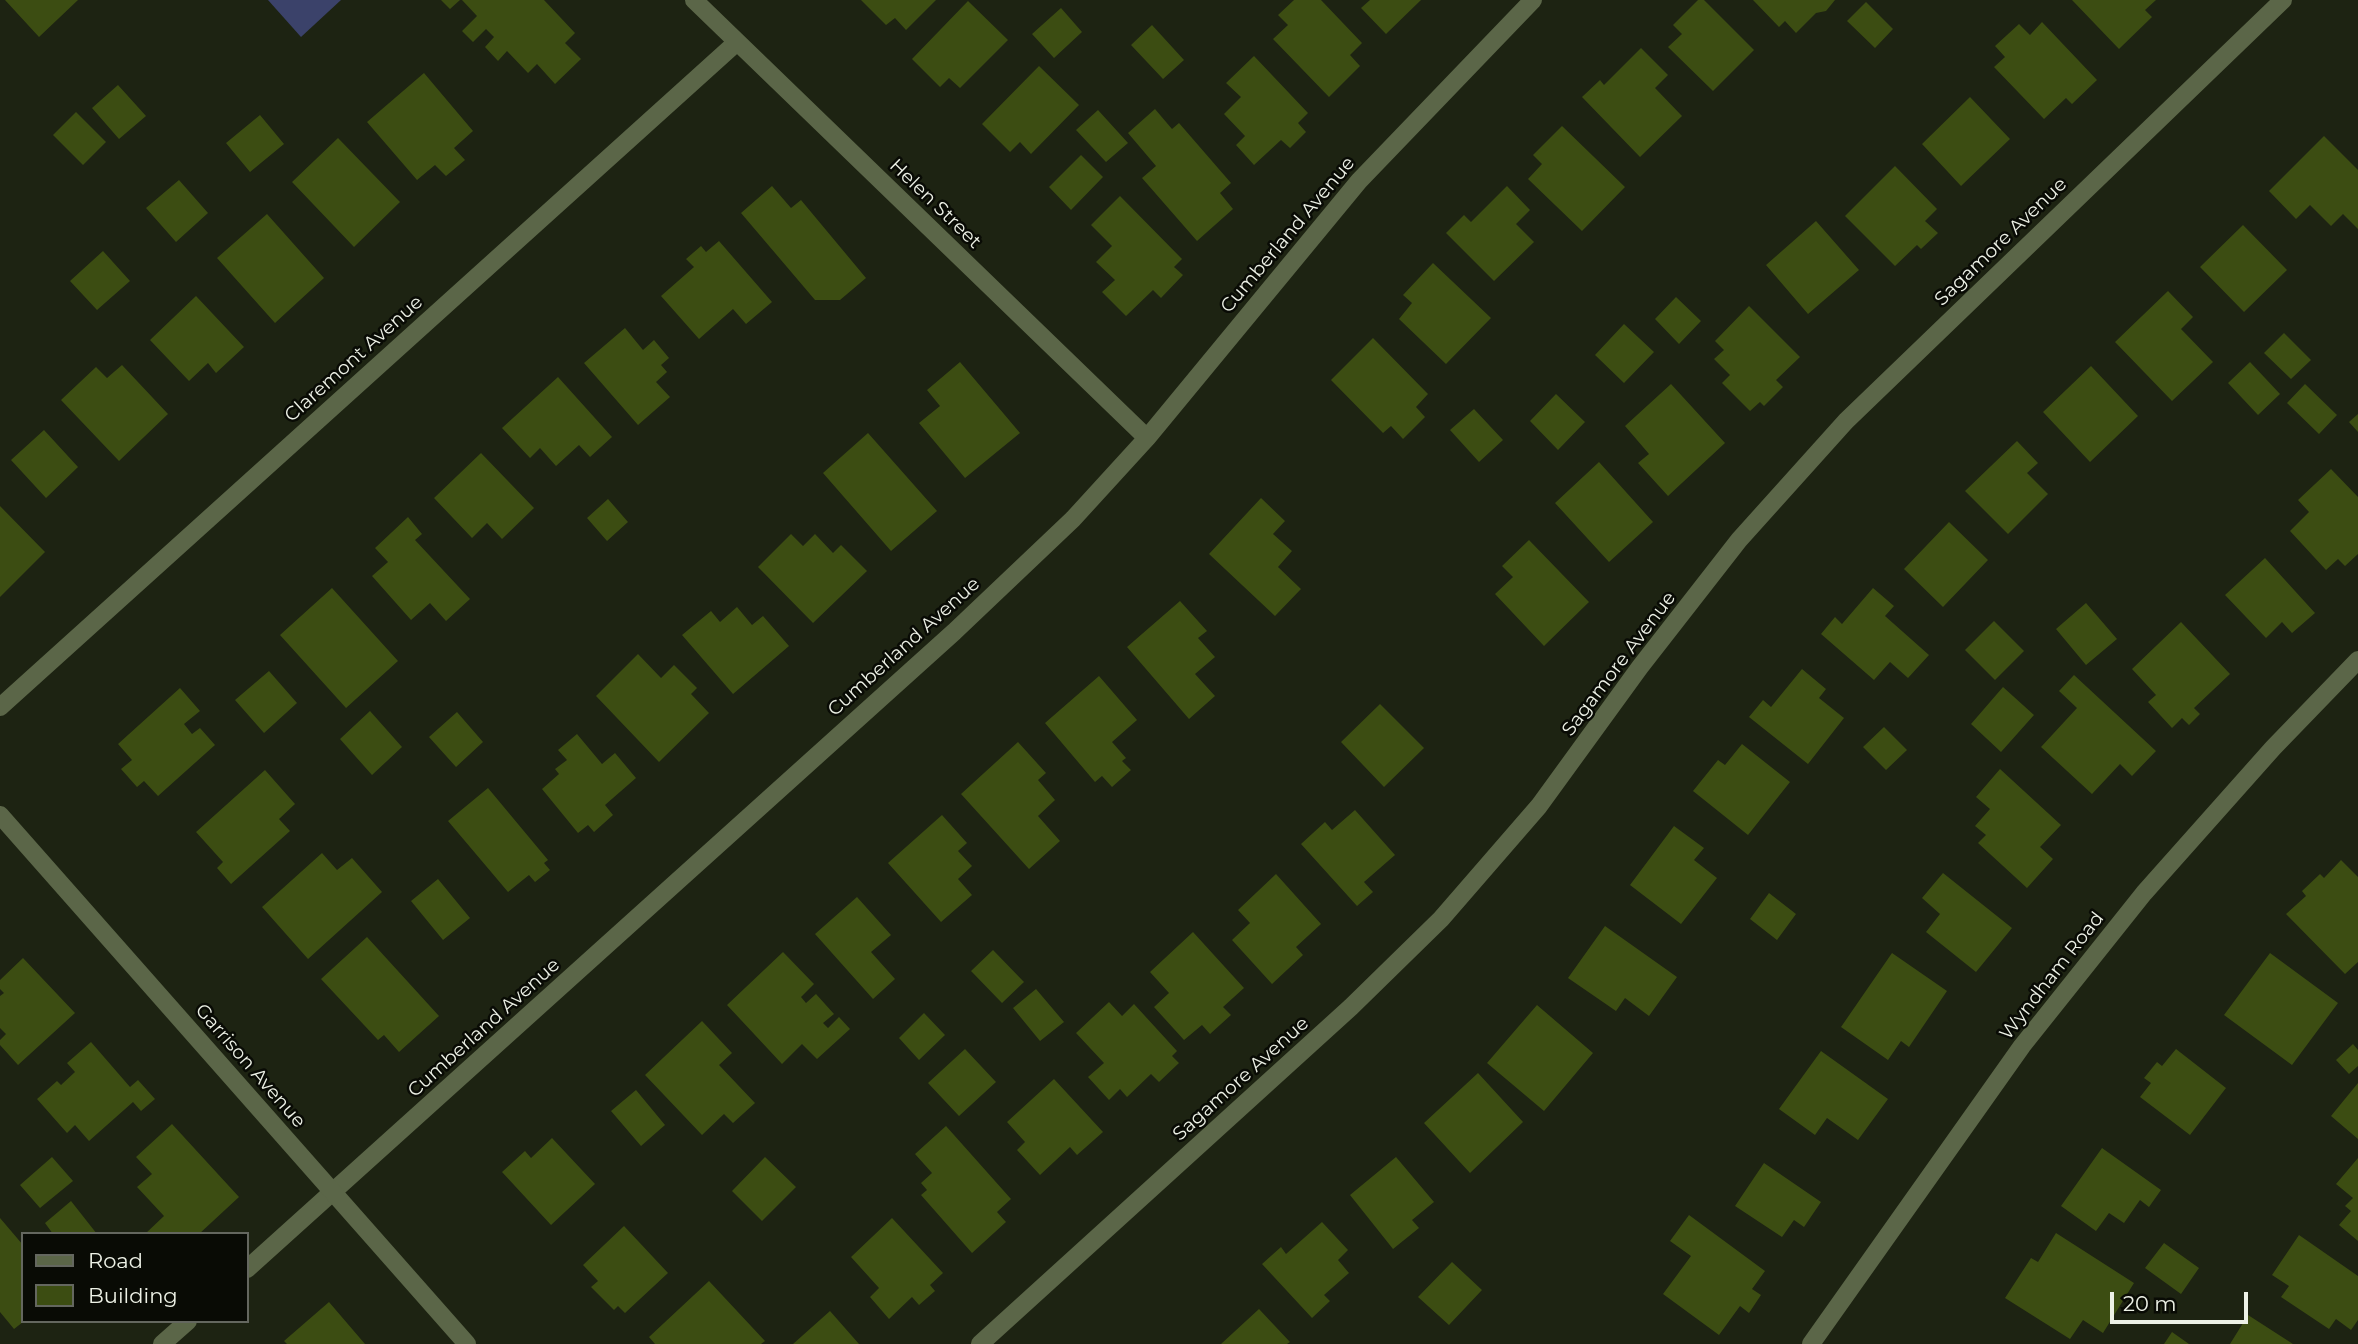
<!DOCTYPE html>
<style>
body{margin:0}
#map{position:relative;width:2358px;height:1344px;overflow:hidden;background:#1d2312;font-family:Montserrat,sans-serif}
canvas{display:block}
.legend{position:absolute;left:21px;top:1232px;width:228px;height:91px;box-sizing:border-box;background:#090b05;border:2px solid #64675f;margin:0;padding:9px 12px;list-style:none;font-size:21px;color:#edf1e6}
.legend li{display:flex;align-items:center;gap:14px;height:35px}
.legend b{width:35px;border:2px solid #64675f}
.scale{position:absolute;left:2110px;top:1292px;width:138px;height:32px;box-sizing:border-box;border:4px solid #edf1e6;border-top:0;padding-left:9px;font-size:21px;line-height:24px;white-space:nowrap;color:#edf1e6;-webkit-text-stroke:5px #090b05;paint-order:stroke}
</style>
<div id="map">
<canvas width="2358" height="1344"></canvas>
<ul class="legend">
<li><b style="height:9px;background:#5b6648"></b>Road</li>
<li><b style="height:19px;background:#3c4d12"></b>Building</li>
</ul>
<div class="scale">20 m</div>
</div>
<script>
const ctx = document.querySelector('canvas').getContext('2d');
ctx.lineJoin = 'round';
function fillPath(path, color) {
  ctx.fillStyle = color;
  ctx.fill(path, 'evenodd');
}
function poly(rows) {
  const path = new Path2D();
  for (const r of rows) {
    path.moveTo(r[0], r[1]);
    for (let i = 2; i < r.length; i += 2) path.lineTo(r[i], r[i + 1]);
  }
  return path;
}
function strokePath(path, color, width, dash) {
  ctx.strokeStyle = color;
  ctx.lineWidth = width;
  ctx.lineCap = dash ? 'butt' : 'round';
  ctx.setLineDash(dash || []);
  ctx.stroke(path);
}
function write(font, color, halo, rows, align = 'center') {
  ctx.font = font + ' Montserrat,sans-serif';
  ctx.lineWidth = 5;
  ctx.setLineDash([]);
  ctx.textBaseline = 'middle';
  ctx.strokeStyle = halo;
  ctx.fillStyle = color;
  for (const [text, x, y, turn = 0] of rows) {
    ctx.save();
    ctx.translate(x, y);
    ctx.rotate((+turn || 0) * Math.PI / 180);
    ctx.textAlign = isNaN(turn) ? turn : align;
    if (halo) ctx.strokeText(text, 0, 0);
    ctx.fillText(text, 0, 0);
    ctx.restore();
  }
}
fillPath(poly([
 [268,0,341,0,301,37]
]), '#3b426a');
fillPath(poly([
 [5,0,78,0,39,37],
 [441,0,460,0,450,9],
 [462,0,544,0,575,33,565,43,581,59,555,84,537,64,528,73,507,51,498,61,485,47,494,37,486,29,473,42,462,31,477,16],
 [861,0,936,0,906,30,895,18,886,25],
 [1294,0,1321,0,1362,43,1350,55,1360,66,1329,97,1273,39,1288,25,1278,15],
 [1370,0,1421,0,1386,34,1361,8],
 [1698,0,1704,0,1754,50,1713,91,1668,47,1682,34,1673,25],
 [1753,0,1835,0,1826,11,1816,13,1796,33,1785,21,1779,27],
 [2072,0,2156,0,2145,10,2152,17,2119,49],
 [968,1,1008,40,960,88,949,78,940,87,912,59],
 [1866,2,1893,29,1875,48,1847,21],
 [1061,8,1082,32,1054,58,1032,34],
 [2042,22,2097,80,2072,104,2066,98,2044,119,1994,67,2005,57,1995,46,2019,24,2030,35],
 [1152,25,1184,60,1163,79,1131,45],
 [1641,48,1668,75,1655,88,1682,116,1640,157,1582,97,1600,80,1604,85],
 [1254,56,1308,113,1298,123,1306,132,1290,148,1281,140,1254,165,1236,145,1245,136,1224,114,1241,97,1226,83],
 [1039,66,1079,105,1031,154,1020,142,1010,152,982,124],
 [424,73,473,131,454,148,465,160,446,176,435,165,417,180,367,122],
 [118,85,146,116,119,139,92,108],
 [1970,97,2010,139,1961,186,1922,144],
 [1155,109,1172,129,1179,123,1231,183,1220,193,1233,209,1197,241,1142,178,1156,166,1128,133],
 [1098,110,1128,143,1106,162,1076,130],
 [76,112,106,142,83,165,53,135],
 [260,115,284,144,250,172,226,143],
 [1562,126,1625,187,1582,231,1528,179,1542,164,1533,155],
 [2324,136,2358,170,2358,229,2343,214,2331,226,2310,205,2296,219,2269,191],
 [338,138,400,202,354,247,292,182],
 [1081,155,1103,177,1071,210,1049,187],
 [1895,166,1937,209,1925,221,1938,233,1921,249,1917,245,1895,266,1845,216],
 [179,180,208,213,176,242,146,208],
 [772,186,791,208,801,200,866,278,840,300,815,300,741,213],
 [1507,186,1530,210,1516,224,1534,242,1494,281,1446,233,1464,215,1471,222],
 [1120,196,1182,259,1174,267,1183,275,1161,298,1153,290,1126,316,1102,292,1115,280,1096,262,1112,246,1091,225],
 [267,214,324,278,275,323,217,258],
 [1816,221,1859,270,1808,314,1766,265],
 [2243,225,2287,270,2244,312,2200,267],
 [719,241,772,302,746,324,733,309,699,339,661,296,694,267,686,259,701,246,706,252],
 [103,251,130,281,97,310,70,281],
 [1433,263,1491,318,1446,364,1399,319,1412,303,1403,295],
 [2168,291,2193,317,2181,329,2213,362,2172,401,2115,342],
 [196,296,244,347,216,373,208,363,189,381,150,340],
 [1676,297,1701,321,1679,344,1655,319],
 [1749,306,1800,357,1776,380,1783,387,1764,406,1760,402,1750,411,1722,383,1730,375,1714,359,1724,350,1715,341],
 [1624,324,1654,352,1624,383,1595,355],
 [625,328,643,350,654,340,669,358,661,365,667,372,656,382,670,397,638,425,584,363],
 [2284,333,2311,360,2291,379,2264,353],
 [1373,338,1428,394,1416,407,1425,417,1403,439,1391,426,1383,433,1331,380],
 [960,362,1020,433,965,478,919,423,940,406,927,390],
 [2250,362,2280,394,2258,415,2228,383],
 [122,365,168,414,119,461,61,400,96,367,107,378],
 [2091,366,2138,416,2090,462,2043,412],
 [558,377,612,437,590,457,579,445,556,466,540,448,530,458,502,428],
 [1671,384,1725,443,1668,496,1638,463,1649,454,1625,426],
 [2305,384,2337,415,2319,434,2287,403],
 [1556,394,1585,422,1558,450,1530,421],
 [1474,409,1503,440,1479,462,1450,430],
 [2358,414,2358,432,2349,422],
 [44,430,78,467,46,498,11,460],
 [868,433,937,511,891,551,823,473],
 [2017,441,2038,463,2027,473,2048,494,2008,534,1965,491],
 [481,453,534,508,502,539,487,523,472,538,434,498],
 [1599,462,1653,522,1609,562,1555,503],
 [2331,469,2358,497,2358,554,2345,566,2338,559,2326,570,2290,531,2309,512,2298,500],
 [1261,498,1285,521,1273,534,1292,551,1278,567,1301,589,1275,616,1209,554],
 [608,499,628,522,607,541,587,518],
 [0,506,45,552,0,597],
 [408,517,422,534,415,540,470,599,446,621,430,603,411,620,372,576,388,562,375,548],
 [1949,522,1988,560,1943,607,1904,569],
 [791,534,803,546,815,534,833,553,841,545,867,571,813,623,758,567],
 [1529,540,1589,602,1544,646,1495,594,1513,577,1502,566],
 [2265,558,2315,613,2292,633,2282,622,2266,638,2225,595],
 [332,588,398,661,346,708,280,635],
 [1873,588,1894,606,1885,616,1929,655,1908,678,1890,662,1874,680,1821,634,1835,617,1842,624],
 [1180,601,1207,631,1198,638,1215,657,1195,674,1215,696,1189,719,1127,647],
 [2086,603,2117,639,2086,665,2056,629],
 [737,607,752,625,763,616,789,646,733,694,682,635,711,611,720,622],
 [1994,621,2024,651,1995,680,1965,650],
 [2181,622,2230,674,2194,708,2200,714,2189,725,2182,718,2172,728,2148,702,2156,695,2132,669],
 [638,654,661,678,674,665,697,688,691,694,709,713,659,762,596,696],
 [1802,669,1826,689,1819,698,1844,718,1808,764,1749,717,1763,700,1771,707],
 [269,671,297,703,264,733,235,700],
 [2074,675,2156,751,2132,776,2120,764,2092,794,2041,747,2077,708,2059,691],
 [1099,676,1137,720,1112,742,1126,758,1122,761,1131,770,1112,787,1102,776,1095,782,1045,723],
 [2003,687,2034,715,2001,752,1971,724],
 [180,688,200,711,184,724,192,734,200,728,215,745,158,796,144,781,137,787,121,769,132,760,118,744],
 [1380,704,1424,748,1384,787,1341,742],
 [370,711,402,747,372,775,340,739],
 [457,712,483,742,456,767,429,737],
 [1884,727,1907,750,1886,770,1863,747],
 [577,734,602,764,615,753,636,778,605,805,613,815,594,832,588,825,578,833,542,789,559,774,555,769,567,760,558,750],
 [1018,742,1046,773,1038,780,1055,800,1038,816,1060,841,1029,869,961,794],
 [1742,744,1790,782,1748,835,1693,791,1718,760,1725,765],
 [2000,769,2061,825,2040,847,2053,859,2027,888,1978,843,1986,835,1975,826,1990,809,1976,797],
 [265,770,295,804,279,819,290,831,231,884,217,868,223,862,196,832],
 [488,788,548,860,544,863,550,870,535,882,529,875,508,892,448,821],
 [1355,810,1395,855,1364,882,1373,892,1357,906,1301,844,1325,822,1332,830],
 [942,815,967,843,958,851,972,866,958,879,972,895,941,922,888,863],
 [1674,826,1704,848,1694,860,1717,878,1681,924,1630,885],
 [322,853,337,870,352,858,382,892,308,959,262,907],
 [2341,860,2358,877,2358,962,2345,974,2286,914,2306,896,2302,891,2320,874,2324,878],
 [1943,873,2012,928,1976,972,1926,932,1940,914,1922,898],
 [1276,874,1321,924,1296,947,1303,955,1272,984,1232,940,1250,923,1238,910],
 [438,879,470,918,443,940,411,901],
 [1769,893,1796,914,1777,940,1750,919],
 [857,897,891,935,871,952,895,979,873,999,815,934],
 [1605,926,1677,977,1649,1016,1625,998,1616,1011,1568,978],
 [1193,932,1244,988,1223,1007,1231,1015,1210,1034,1202,1025,1184,1040,1154,1007,1169,993,1150,972],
 [367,937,439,1016,399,1052,384,1035,378,1040,321,979],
 [993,950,1024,982,1002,1003,971,971],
 [783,952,814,984,801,997,806,1003,816,994,834,1014,823,1023,828,1028,839,1017,850,1029,817,1059,802,1044,782,1064,727,1005],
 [1892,953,1947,991,1909,1047,1901,1041,1888,1060,1841,1027],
 [2270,953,2338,1003,2292,1065,2224,1015],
 [23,958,75,1013,18,1065,0,1045,0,1040,6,1034,0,1028,0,996,4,993,0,989,0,980],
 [1036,989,1064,1022,1040,1041,1013,1008],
 [1109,1002,1122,1016,1134,1004,1177,1051,1172,1056,1179,1063,1159,1082,1151,1074,1127,1097,1120,1089,1109,1100,1088,1077,1104,1063,1076,1033],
 [1537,1005,1593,1053,1544,1111,1487,1063],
 [924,1013,945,1035,919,1060,899,1038],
 [702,1021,732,1053,719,1065,755,1103,733,1123,724,1114,702,1135,645,1075],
 [91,1042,130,1087,138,1080,155,1099,141,1111,133,1102,89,1141,75,1125,67,1133,37,1099,57,1081,61,1085,75,1072,67,1063],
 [2353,1044,2358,1050,2358,1066,2349,1074,2336,1060],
 [965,1049,996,1082,959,1116,928,1083],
 [2176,1049,2226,1088,2190,1135,2140,1097,2151,1083,2144,1078,2157,1062,2162,1066],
 [1821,1051,1888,1099,1858,1140,1827,1118,1815,1135,1779,1109],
 [1478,1073,1523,1122,1470,1173,1424,1123],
 [1054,1079,1103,1132,1077,1155,1070,1147,1040,1175,1017,1150,1025,1142,1007,1122],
 [2358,1083,2358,1139,2331,1116],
 [636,1090,665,1125,641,1146,611,1111],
 [172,1124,239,1197,199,1234,145,1234,164,1216,137,1187,152,1174,136,1157],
 [946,1126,1011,1199,997,1212,1006,1222,972,1253,921,1195,927,1190,921,1183,932,1173,915,1154],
 [552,1138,595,1184,551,1225,502,1172,525,1151,531,1158],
 [2102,1148,2161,1190,2149,1207,2140,1200,2124,1223,2109,1213,2096,1231,2061,1206],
 [52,1157,73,1181,40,1208,20,1185],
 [765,1157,796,1187,762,1221,732,1191],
 [1396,1157,1434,1202,1412,1220,1419,1228,1393,1249,1350,1195],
 [2358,1158,2358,1241,2339,1225,2351,1211,2345,1206,2353,1198,2336,1184],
 [1764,1163,1821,1202,1804,1227,1794,1220,1782,1237,1735,1206],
 [71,1201,97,1234,53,1234,45,1223],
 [1689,1215,1765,1271,1752,1289,1761,1295,1749,1313,1740,1306,1719,1335,1663,1294,1691,1256,1670,1241],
 [0,1218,23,1245,23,1322,14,1329,0,1312],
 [892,1218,943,1273,930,1285,935,1291,919,1305,912,1297,889,1319,870,1297,879,1288,851,1257],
 [1322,1222,1348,1250,1338,1260,1349,1273,1324,1295,1330,1301,1312,1318,1262,1264,1281,1247,1286,1254],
 [624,1226,668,1273,625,1313,618,1306,614,1310,591,1287,598,1281,583,1265],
 [2056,1233,2134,1283,2103,1333,2083,1320,2070,1339,2005,1298,2031,1258,2038,1262],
 [2299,1235,2358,1276,2358,1320,2351,1330,2336,1319,2329,1329,2281,1297,2289,1286,2272,1275],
 [2164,1243,2199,1268,2181,1294,2145,1268],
 [1452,1262,1482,1290,1449,1325,1418,1297],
 [709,1281,765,1341,761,1344,655,1344,649,1337],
 [329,1302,365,1344,287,1344,284,1341],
 [1259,1309,1290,1342,1287,1344,1221,1344],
 [830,1311,859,1344,793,1344],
 [2248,1315,2293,1344,2230,1344],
 [2172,1332,2189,1344,2164,1344]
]), '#3c4d12');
strokePath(poly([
 [694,0,1147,438],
 [0,707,737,42],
 [247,1269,954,632,1073,519,1147,438,1359,181,1533,0],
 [162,1344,188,1321],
 [980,1344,1351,1007,1441,919,1539,806,1640,667,1739,540,1846,421,2283,0],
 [1811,1344,2022,1046,2144,893,2273,748,2358,660]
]), '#5b6648', 18);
strokePath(poly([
 [0,815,467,1344]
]), '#5b6648', 18);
write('19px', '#edf1e6', '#090b05', [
 ["Helen Street",935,204,44],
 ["Cumberland Avenue",1288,235,-50],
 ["Sagamore Avenue",2001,242,-44],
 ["Claremont Avenue",354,359,-42],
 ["Cumberland Avenue",904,647,-42],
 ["Sagamore Avenue",1619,664,-53],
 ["Wyndham Road",2052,976,-52],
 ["Cumberland Avenue",484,1028,-42],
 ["Garrison Avenue",250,1066,49],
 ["Sagamore Avenue",1241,1079,-42]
]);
</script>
